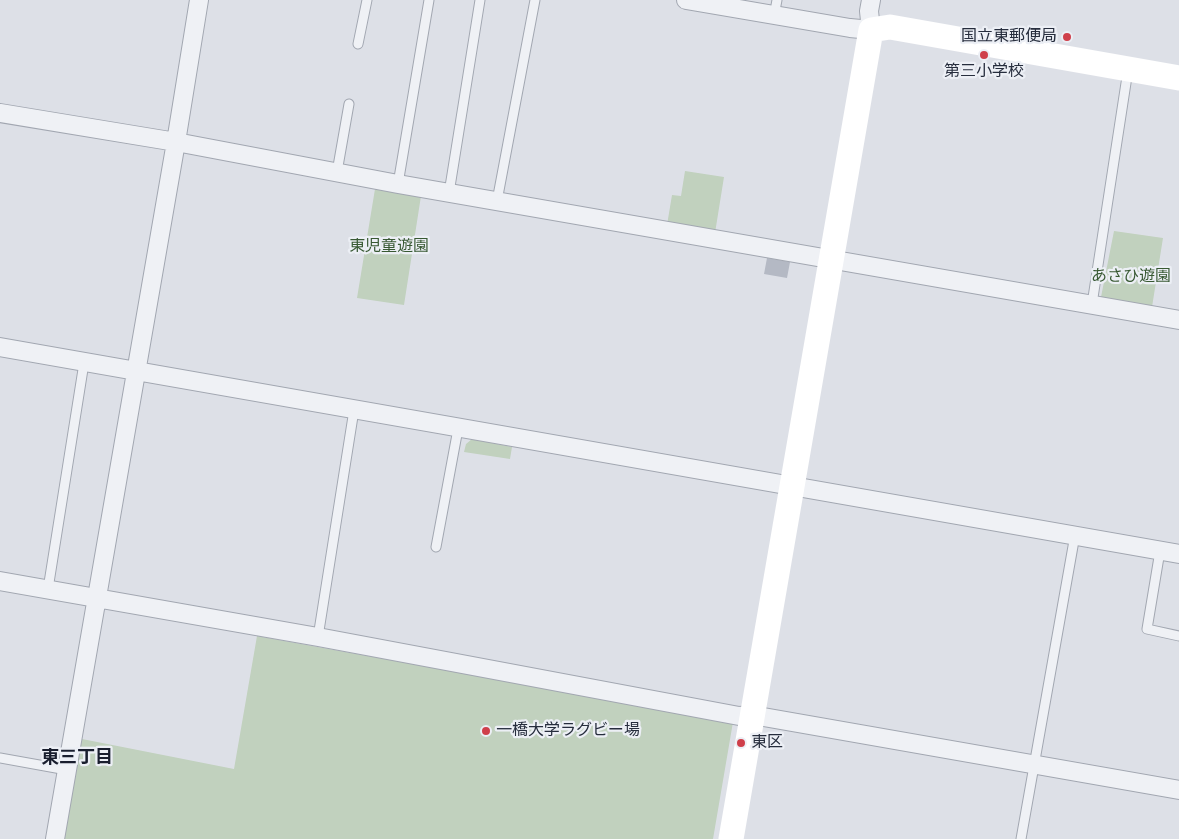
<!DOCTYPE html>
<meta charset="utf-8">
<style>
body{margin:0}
canvas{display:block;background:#dde0e7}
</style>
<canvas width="1179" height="839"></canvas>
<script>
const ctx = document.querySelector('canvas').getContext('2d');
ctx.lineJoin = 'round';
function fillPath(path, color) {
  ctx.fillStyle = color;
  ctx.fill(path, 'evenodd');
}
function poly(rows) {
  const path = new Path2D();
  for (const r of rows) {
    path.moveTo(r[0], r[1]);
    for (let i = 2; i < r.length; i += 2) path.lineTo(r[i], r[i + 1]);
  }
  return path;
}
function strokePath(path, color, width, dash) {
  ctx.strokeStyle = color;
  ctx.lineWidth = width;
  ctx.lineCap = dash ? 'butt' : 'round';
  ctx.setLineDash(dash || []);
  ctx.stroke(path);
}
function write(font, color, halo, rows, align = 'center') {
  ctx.font = font + ' "Space Grotesk","Noto Sans JP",sans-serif';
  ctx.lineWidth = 4.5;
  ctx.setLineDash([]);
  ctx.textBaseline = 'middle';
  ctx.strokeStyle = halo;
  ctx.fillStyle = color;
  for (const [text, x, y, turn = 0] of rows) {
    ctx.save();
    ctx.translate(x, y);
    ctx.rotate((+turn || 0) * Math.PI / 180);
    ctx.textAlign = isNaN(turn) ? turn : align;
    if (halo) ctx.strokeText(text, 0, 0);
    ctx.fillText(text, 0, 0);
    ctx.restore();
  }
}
fillPath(poly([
 [685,171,724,177,715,233,667,225,672,195,681,196],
 [375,189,421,196,404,305,357,298],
 [1114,231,1163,238,1152,307,1101,297],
 [472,439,512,447,510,459,464,452,466,444],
 [257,636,733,722,713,839,64,839,82,739,234,769]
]), '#c1d1be');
fillPath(poly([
 [767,258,790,262,787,278,764,274]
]), '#b4b9c4');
const lane = poly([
 [774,16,777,0],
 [358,44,367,0],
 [337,172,349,104],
 [398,184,429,0],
 [449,193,480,0],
 [497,201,535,0],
 [1092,304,1128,70],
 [436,547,458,429],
 [1160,551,1147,629,1179,636],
 [48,589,84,363],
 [318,637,354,410],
 [0,758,67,770],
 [1021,839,1075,535]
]);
const street = poly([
 [686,0,850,28,871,30,869,11,871,0],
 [0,113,176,142,398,184,1179,320],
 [0,347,1179,554],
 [0,581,318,637,739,716,752,715,1179,790],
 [55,839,176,142,199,0]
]);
strokePath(lane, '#a2a7b1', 11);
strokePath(street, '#a2a7b1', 20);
strokePath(lane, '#eff1f5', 9);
strokePath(street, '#eff1f5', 18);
strokePath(poly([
 [731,839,871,30,890,27,1179,78]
]), '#fff', 25);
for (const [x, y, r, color] of [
 [1067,37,5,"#cf3f4a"],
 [984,55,5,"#cf3f4a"],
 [486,731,5,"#cf3f4a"],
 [741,743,5,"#cf3f4a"]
]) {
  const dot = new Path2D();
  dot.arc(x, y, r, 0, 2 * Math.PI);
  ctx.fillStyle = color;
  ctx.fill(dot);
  strokePath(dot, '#eceff5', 2);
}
write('16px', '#262d3d', '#eceff5', [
 ["国立東郵便局",1057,37,"right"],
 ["第三小学校",984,72,"center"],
 ["一橋大学ラグビー場",496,731],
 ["東区",751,743]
], 'left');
write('16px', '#385933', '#eceff5', [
 ["東児童遊園",389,247],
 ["あさひ遊園",1131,277]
]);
write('bold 18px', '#191e2e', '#eceff5', [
 ["東三丁目",77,758]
]);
</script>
